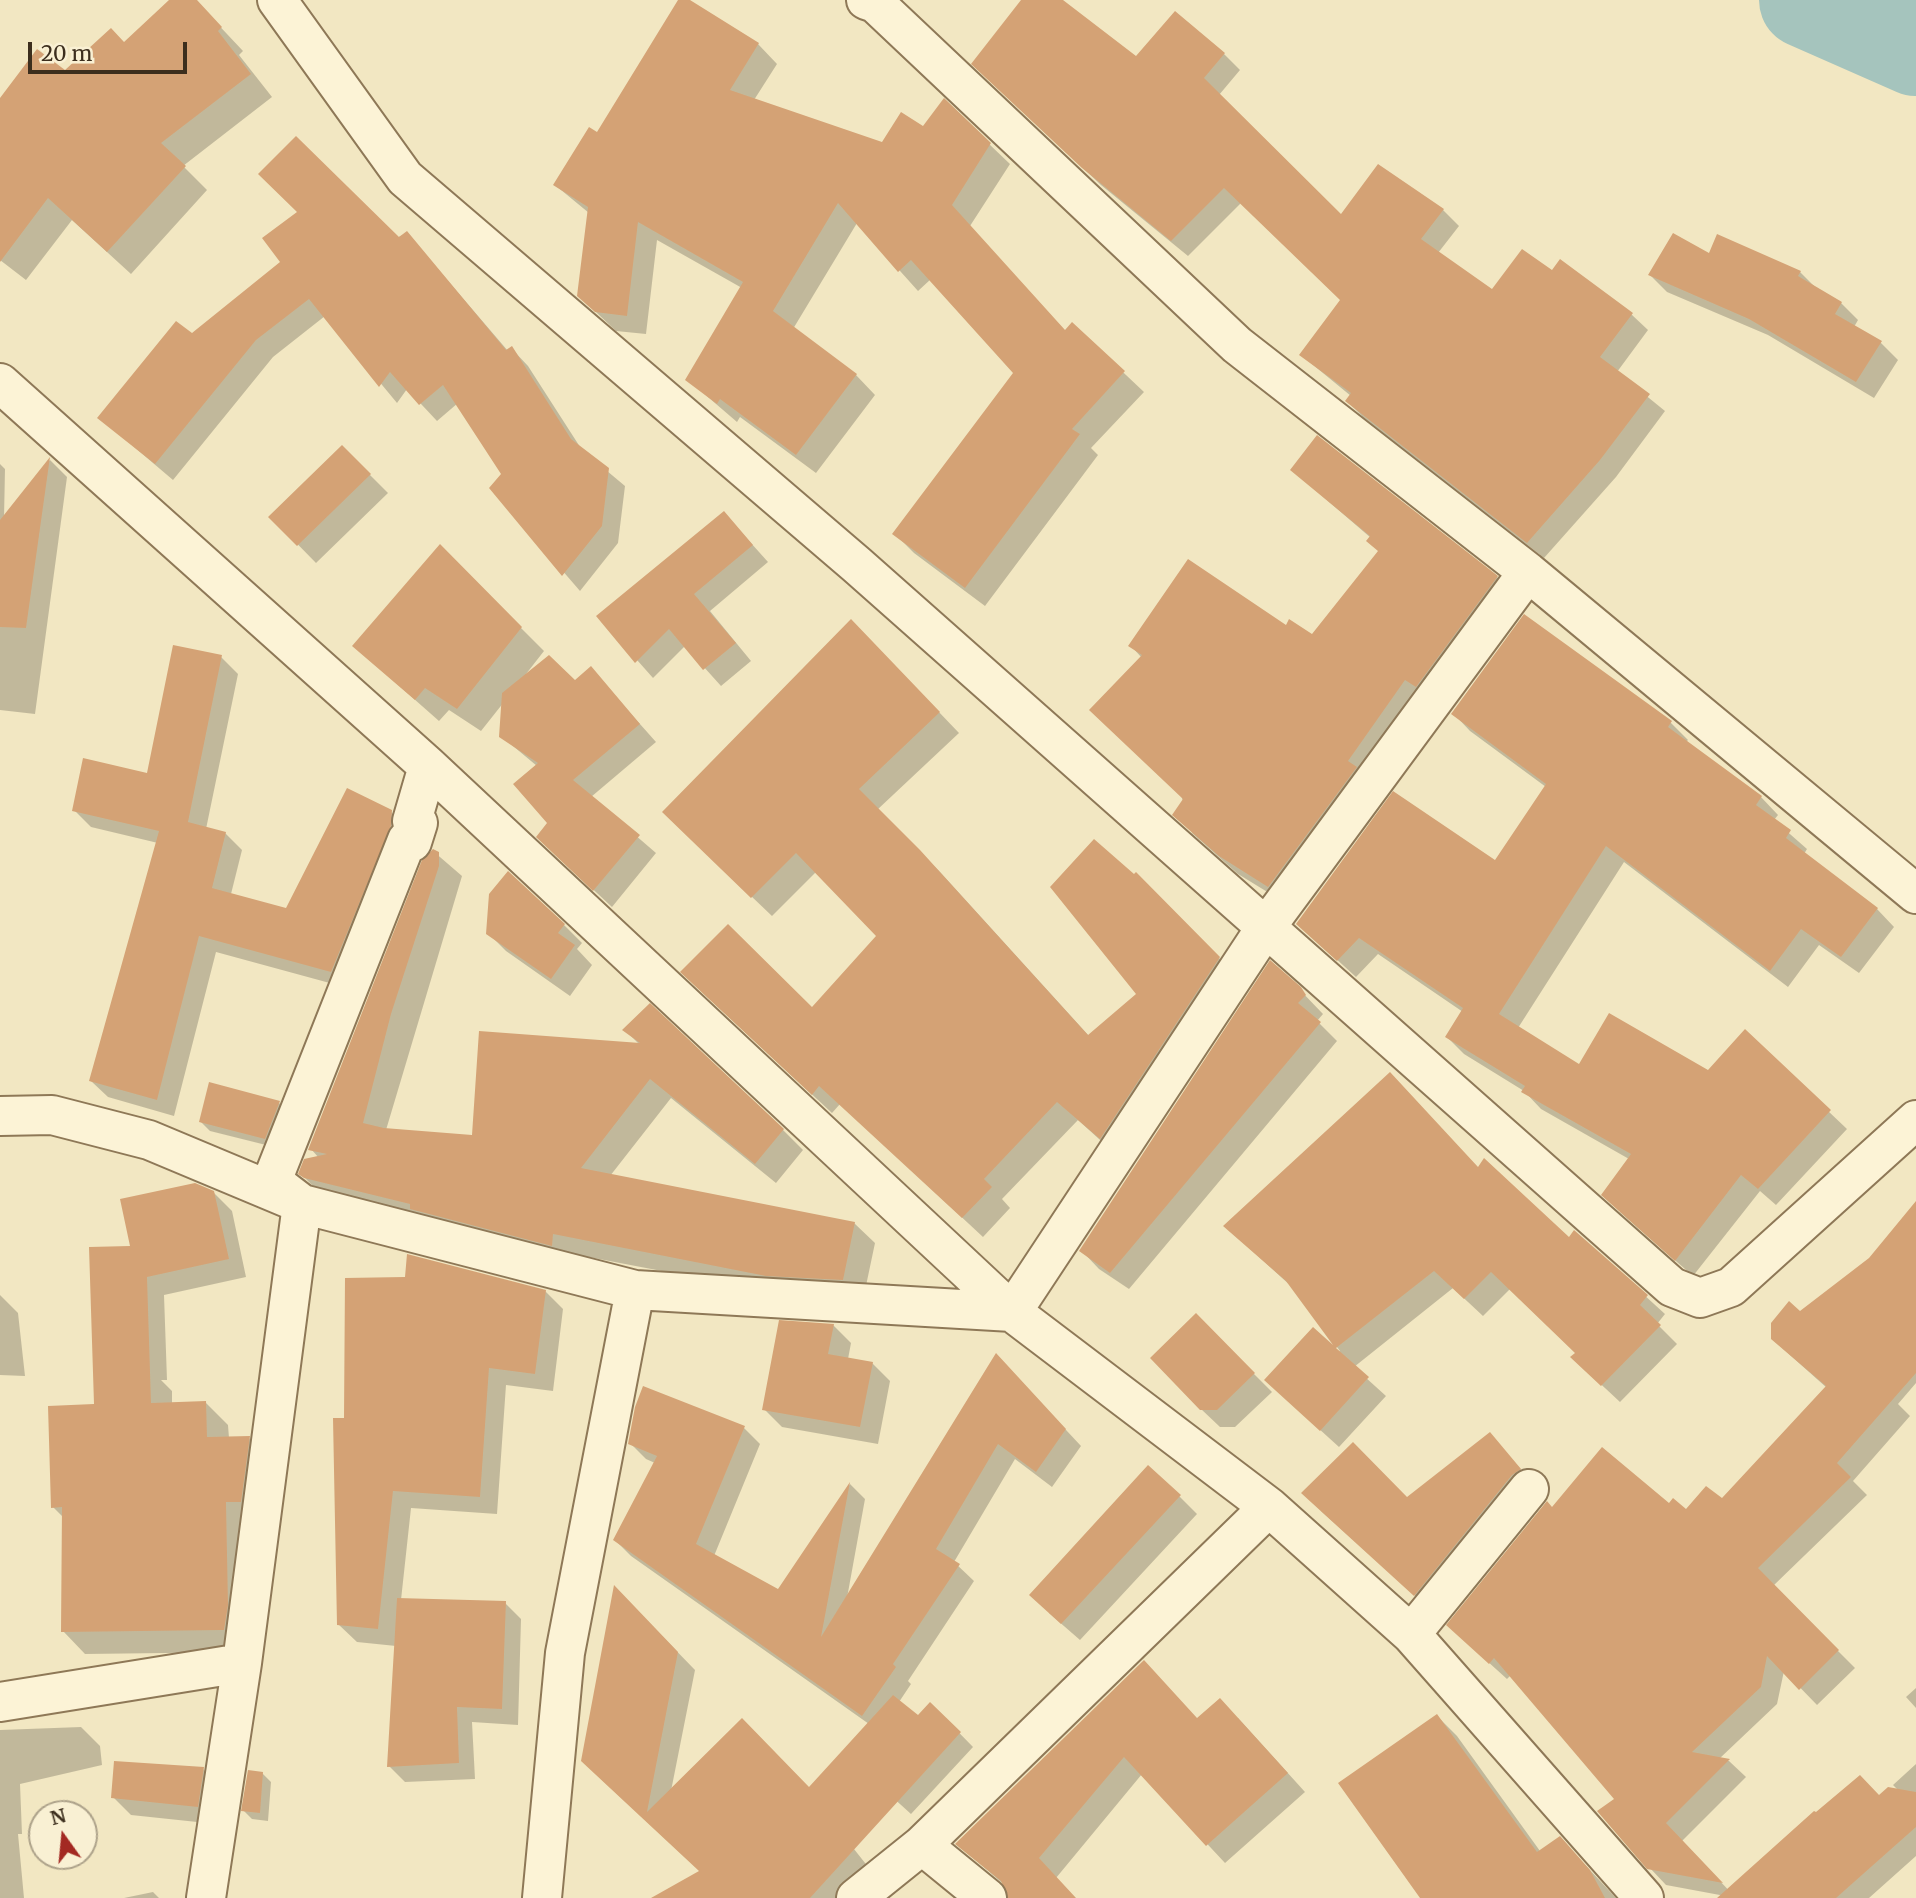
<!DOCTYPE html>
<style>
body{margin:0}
#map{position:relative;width:1916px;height:1898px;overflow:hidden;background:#f2e7c2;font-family:Merriweather,serif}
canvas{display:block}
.north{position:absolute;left:28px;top:1800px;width:70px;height:70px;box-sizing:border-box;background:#f9f0d3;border:2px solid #ada28a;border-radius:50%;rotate:345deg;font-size:19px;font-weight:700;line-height:28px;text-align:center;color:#3c2e1d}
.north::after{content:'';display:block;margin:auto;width:24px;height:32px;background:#a32922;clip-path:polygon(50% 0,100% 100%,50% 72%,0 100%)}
.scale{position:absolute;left:28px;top:42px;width:159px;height:32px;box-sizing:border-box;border:4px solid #3c2e1d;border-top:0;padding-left:9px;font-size:21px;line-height:24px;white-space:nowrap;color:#3c2e1d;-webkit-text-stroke:5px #f9f0d3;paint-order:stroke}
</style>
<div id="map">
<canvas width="1916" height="1898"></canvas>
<div class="north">N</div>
<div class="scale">20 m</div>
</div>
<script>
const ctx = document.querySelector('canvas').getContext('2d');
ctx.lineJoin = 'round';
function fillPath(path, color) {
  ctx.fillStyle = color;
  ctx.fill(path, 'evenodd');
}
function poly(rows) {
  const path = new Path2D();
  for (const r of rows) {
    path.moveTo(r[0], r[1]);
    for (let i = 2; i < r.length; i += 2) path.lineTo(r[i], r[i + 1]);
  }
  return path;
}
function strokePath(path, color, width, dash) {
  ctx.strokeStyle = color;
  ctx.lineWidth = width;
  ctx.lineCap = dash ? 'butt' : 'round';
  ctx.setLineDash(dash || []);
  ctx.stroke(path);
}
fillPath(poly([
 [172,0,195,0,243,51,239,55,272,97,183,166,207,190,131,274,72,220,26,280,0,260,0,101,125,44],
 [680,0,687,0,758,44,777,64,754,100,883,144,923,128,944,101,1010,164,970,226,1066,332,1072,324,1144,392,1091,448,1098,455,985,606,914,553,895,534,1015,373,931,279,918,291,857,223,793,329,856,375,875,395,816,473,740,417,737,422,687,379,742,288,657,240,646,334,616,331,579,296,589,213,555,185,598,134],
 [1023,0,1060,0,1136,58,1224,54,1240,70,1219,95,1341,217,1443,210,1459,226,1438,253,1492,292,1552,272,1631,314,1648,330,1617,372,1665,411,1616,477,1544,558,1363,417,1347,401,1351,396,1301,355,1342,300,1241,203,1188,256,1101,185,990,80],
 [407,233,508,351,512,349,528,366,582,450,625,486,618,543,580,591,491,488,503,474,458,403,437,421,407,389,397,403,325,316,273,357,173,480,100,418,192,335],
 [1709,256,1800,272,1817,289,1841,303,1858,320,1854,327,1881,343,1898,360,1874,398,1768,335,1667,292,1650,275],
 [342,447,388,493,316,563,271,517],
 [50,460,67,477,35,714,0,710,0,464,5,469,4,519],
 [1292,470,1497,577,1514,595,1287,904,1238,874,1192,833,1142,658,1131,646,1286,627,1312,636,1380,552,1371,538],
 [724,513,768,562,710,611,751,661,721,686,685,646,653,678,598,616],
 [440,547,544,651,526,674,575,683,591,669,656,742,591,797,656,853,612,907,555,854,537,766,501,736,504,702,481,731,449,710,439,721,354,646],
 [871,641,959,733,877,810,940,872,1089,1036,1139,994,1136,875,1239,978,1120,1158,1078,1120,1002,1199,1010,1208,983,1237,840,1104,832,1113,702,992,812,1010,878,936,817,871,772,916,684,832],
 [221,657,238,674,206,829,225,833,242,850,231,894,287,910,391,812,408,829,348,988,216,952,174,1116,108,1097,91,1081,158,843,91,827,74,810,148,775],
 [1453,713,1671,723,1688,740,1686,742,1761,797,1778,815,1774,820,1807,849,1804,854,1877,909,1894,927,1859,973,1819,945,1788,987,1624,862,1518,1028,1580,1066,1709,1072,1745,1032,1847,1129,1776,1205,1760,1191,1693,1276,1620,1212,1629,1159,1541,1109,1524,1091,1464,1054,1447,1037,1463,1012,1378,954,1356,977,1298,924,1496,863,1546,787,1470,731],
 [433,851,462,876,386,1130,474,1137,639,1044,625,1030,783,1130,803,1150,776,1183,671,1098,610,1176,854,1223,875,1243,863,1300,787,1295,573,1254,572,1265,321,1194,300,1173,319,1158,311,1149],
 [564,925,582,943,577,949,592,965,570,996,506,951,488,933],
 [1299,989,1323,1014,1317,1021,1337,1041,1129,1289,1099,1269,1081,1250],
 [279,1103,288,1111,274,1147,210,1131,201,1122],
 [1479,1169,1569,1239,1575,1232,1665,1314,1657,1324,1677,1344,1620,1402,1591,1375,1577,1353,1510,1289,1483,1316,1453,1288,1354,1367,1386,1396,1339,1447,1285,1398,1340,1351,1292,1287,1225,1226],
 [213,1192,232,1211,246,1277,164,1295,167,1380,161,1380,172,1391,172,1404,206,1403,228,1425,229,1438,249,1438,272,1461,247,1652,85,1654,63,1631,64,1518,53,1507,96,1406,132,1248],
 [1916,1249,1916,1383,1898,1404,1910,1416,1853,1481,1867,1495,1773,1586,1855,1668,1817,1705,1784,1671,1777,1704,1719,1759,1729,1761,1746,1777,1682,1841,1736,1898,1666,1885,1649,1867,1617,1800,1511,1675,1507,1679,1466,1642,1552,1509,1670,1505,1686,1511,1722,1501,1827,1388,1772,1339,1800,1313],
 [545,1291,563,1309,553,1391,506,1385,497,1514,411,1508,401,1600,505,1603,521,1619,518,1725,472,1722,475,1779,405,1782,389,1766,396,1646,357,1642,338,1624,345,1420],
 [0,1295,18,1313,25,1376,0,1375],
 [1196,1316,1272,1392,1235,1427,1220,1427,1201,1409],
 [833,1325,851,1343,848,1359,872,1363,890,1381,878,1444,782,1427,764,1409],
 [1011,1371,1081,1446,1052,1487,1015,1459,954,1562,974,1581,908,1681,911,1684,899,1702,918,1718,931,1704,973,1747,911,1814,858,1766,869,1724,631,1556,615,1540,655,1463,646,1459,630,1443,744,1428,760,1444,714,1556,779,1592,850,1484,865,1499,847,1598],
 [1490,1434,1537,1488,1433,1612,1321,1511,1407,1499],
 [1179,1496,1197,1514,1080,1640,1049,1613],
 [631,1604,695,1670,671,1791,797,1777,869,1868,848,1892,837,1898,655,1898,701,1872,600,1778],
 [1144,1662,1198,1720,1238,1718,1305,1792,1225,1863,1142,1774,1056,1878,1075,1898,1010,1898,1008,1888,957,1844],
 [1916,1688,1916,1708,1906,1697],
 [1437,1716,1457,1736,1540,1851,1560,1838,1616,1898,1423,1898],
 [81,1727,100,1746,102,1765,20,1784,22,1834,18,1834,24,1898,0,1898,0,1730],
 [1916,1764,1916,1856,1869,1898,1750,1898,1880,1797,1899,1791,1893,1785],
 [203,1769,221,1787,216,1824,131,1815,113,1797],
 [262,1773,271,1782,268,1821,252,1819,243,1810],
 [153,1892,159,1898,124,1898]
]), '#0003');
strokePath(poly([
 [1807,0,1916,48]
]), '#a5c4bd', 96);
fillPath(poly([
 [169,0,197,0,222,27,218,31,251,74,161,143,186,166,107,252,48,198,0,262,0,98,37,49,65,70,111,28,124,42],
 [678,0,690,0,759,43,730,90,882,142,901,112,923,126,944,98,991,143,952,205,1065,330,1072,322,1125,371,1072,429,1080,434,965,588,892,534,1013,373,911,260,898,272,838,203,773,311,857,374,796,455,720,399,717,404,685,380,743,282,638,222,627,316,595,312,577,296,588,207,553,185,589,127,597,132],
 [1021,0,1063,0,1136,56,1175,11,1225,53,1204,78,1341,214,1378,164,1444,209,1421,239,1492,289,1522,249,1552,270,1560,259,1633,313,1600,357,1650,394,1600,460,1527,543,1345,401,1351,393,1299,355,1340,300,1224,188,1171,241,1082,168,971,64],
 [296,136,399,237,407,231,506,350,512,346,571,439,609,468,602,526,562,576,489,488,501,474,443,385,419,405,390,372,379,387,309,299,256,340,155,464,97,418,176,321,192,333,280,262,262,238,297,212,258,174],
 [1673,233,1709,253,1717,234,1801,271,1798,276,1842,302,1835,314,1882,341,1856,382,1749,319,1648,275],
 [1317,435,1498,576,1416,687,1405,680,1348,761,1357,767,1268,887,1219,856,1172,815,1183,799,1089,710,1142,655,1128,646,1188,559,1286,625,1289,619,1312,634,1378,551,1366,541,1370,536,1290,470],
 [342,445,371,474,297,546,268,517],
 [50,457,26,628,0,627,0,520],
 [724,511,753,545,694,594,736,643,703,670,669,629,635,663,596,616],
 [440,544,522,627,457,709,425,688,415,700,352,646],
 [1524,614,1672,721,1668,727,1762,796,1756,805,1791,830,1786,838,1878,908,1841,957,1801,929,1770,971,1606,846,1499,1014,1579,1064,1609,1013,1708,1070,1745,1029,1831,1110,1758,1189,1741,1175,1675,1261,1601,1195,1631,1154,1521,1092,1525,1086,1445,1037,1463,1008,1359,938,1337,961,1296,924,1393,791,1495,860,1546,784,1451,714],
 [851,619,940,712,859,789,920,850,1088,1035,1136,994,1050,887,1094,839,1134,874,1136,872,1220,957,1100,1139,1057,1102,984,1179,992,1187,962,1218,819,1086,812,1095,680,972,728,924,812,1007,876,936,796,853,751,898,662,812],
 [173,645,222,655,188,822,226,832,212,888,286,908,347,788,392,810,391,826,331,972,199,936,157,1100,89,1081,159,831,72,811,83,758,147,773],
 [549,655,575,680,591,666,640,724,573,780,640,835,593,891,536,837,547,823,513,784,538,763,499,737,502,693],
 [433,849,439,852,439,866,391,1014,363,1123,384,1128,472,1135,479,1031,640,1043,622,1030,650,1003,784,1129,755,1164,650,1079,581,1168,855,1222,843,1280,766,1276,553,1234,552,1246,410,1209,410,1204,304,1178,298,1174,304,1159,327,1154,308,1150,422,860],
 [508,871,565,924,558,933,575,945,551,979,486,934,489,894],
 [1270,960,1301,987,1306,995,1298,1003,1321,1022,1110,1273,1079,1251],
 [1390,1072,1478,1167,1484,1158,1569,1237,1574,1230,1648,1295,1640,1305,1661,1325,1601,1386,1570,1357,1575,1353,1491,1272,1464,1299,1434,1271,1336,1348,1369,1377,1320,1431,1264,1380,1313,1327,1333,1345,1286,1281,1223,1226],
 [209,1082,280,1101,265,1139,199,1122],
 [195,1183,214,1191,229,1259,147,1277,151,1403,206,1401,207,1437,250,1436,241,1502,226,1502,228,1605,224,1630,61,1632,62,1507,51,1508,48,1406,94,1404,89,1247,130,1246,120,1199],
 [1916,1201,1916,1373,1837,1463,1851,1477,1758,1568,1839,1650,1799,1690,1767,1656,1761,1687,1692,1752,1730,1759,1666,1823,1723,1883,1647,1869,1597,1811,1614,1799,1494,1658,1489,1664,1446,1625,1547,1501,1552,1507,1602,1447,1669,1503,1673,1498,1686,1509,1706,1486,1722,1498,1826,1386,1771,1339,1771,1323,1789,1301,1800,1311,1869,1258],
 [407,1254,546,1290,535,1374,489,1368,480,1497,393,1491,378,1629,337,1625,333,1418,344,1418,345,1278,405,1277],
 [1196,1313,1255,1373,1217,1410,1200,1410,1150,1358],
 [779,1320,834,1324,828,1354,873,1362,860,1427,762,1410],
 [996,1353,1066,1429,1036,1472,998,1444,936,1549,960,1564,893,1664,896,1667,862,1716,613,1540,657,1456,628,1444,635,1407,643,1386,745,1426,696,1544,778,1589,850,1482,821,1637],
 [1490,1432,1521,1469,1512,1475,1414,1596,1301,1493,1353,1442,1407,1497],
 [1148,1465,1181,1495,1061,1624,1029,1595],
 [614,1585,678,1652,647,1812,742,1718,809,1787,893,1695,918,1715,930,1702,961,1732,810,1898,651,1898,699,1871,581,1761],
 [397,1598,506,1601,502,1709,457,1707,459,1763,387,1767],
 [1144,1660,1197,1718,1220,1698,1288,1773,1206,1846,1124,1757,1039,1858,1076,1898,1008,1898,1001,1881,955,1844],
 [1437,1714,1537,1852,1560,1836,1590,1870,1605,1898,1420,1898,1338,1783],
 [114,1761,204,1767,198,1807,111,1798],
 [248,1770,263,1772,260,1813,241,1811],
 [1860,1775,1879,1795,1888,1787,1916,1792,1916,1827,1836,1898,1717,1898,1814,1811,1816,1812]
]), '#d4a275');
const minor = poly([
 [277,0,405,178,857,565,1672,1287,1700,1298,1731,1287,1916,1120],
 [866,0,875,3,1237,345,1528,572,1916,894],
 [0,383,428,766,1012,1312,1269,1507,1411,1634,1644,1898],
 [0,1116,52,1115,149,1140,302,1204,635,1290,1012,1312,1266,927,1528,572],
 [1411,1634,1529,1489],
 [0,1702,242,1663],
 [922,1845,987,1898],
 [206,1898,242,1663,302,1204,272,1181,407,840,412,842,418,823,412,821,428,766],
 [542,1898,565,1653,635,1290],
 [856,1898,922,1845,1269,1507]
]);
strokePath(minor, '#8e7857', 42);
strokePath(minor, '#fcf3d6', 38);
</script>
